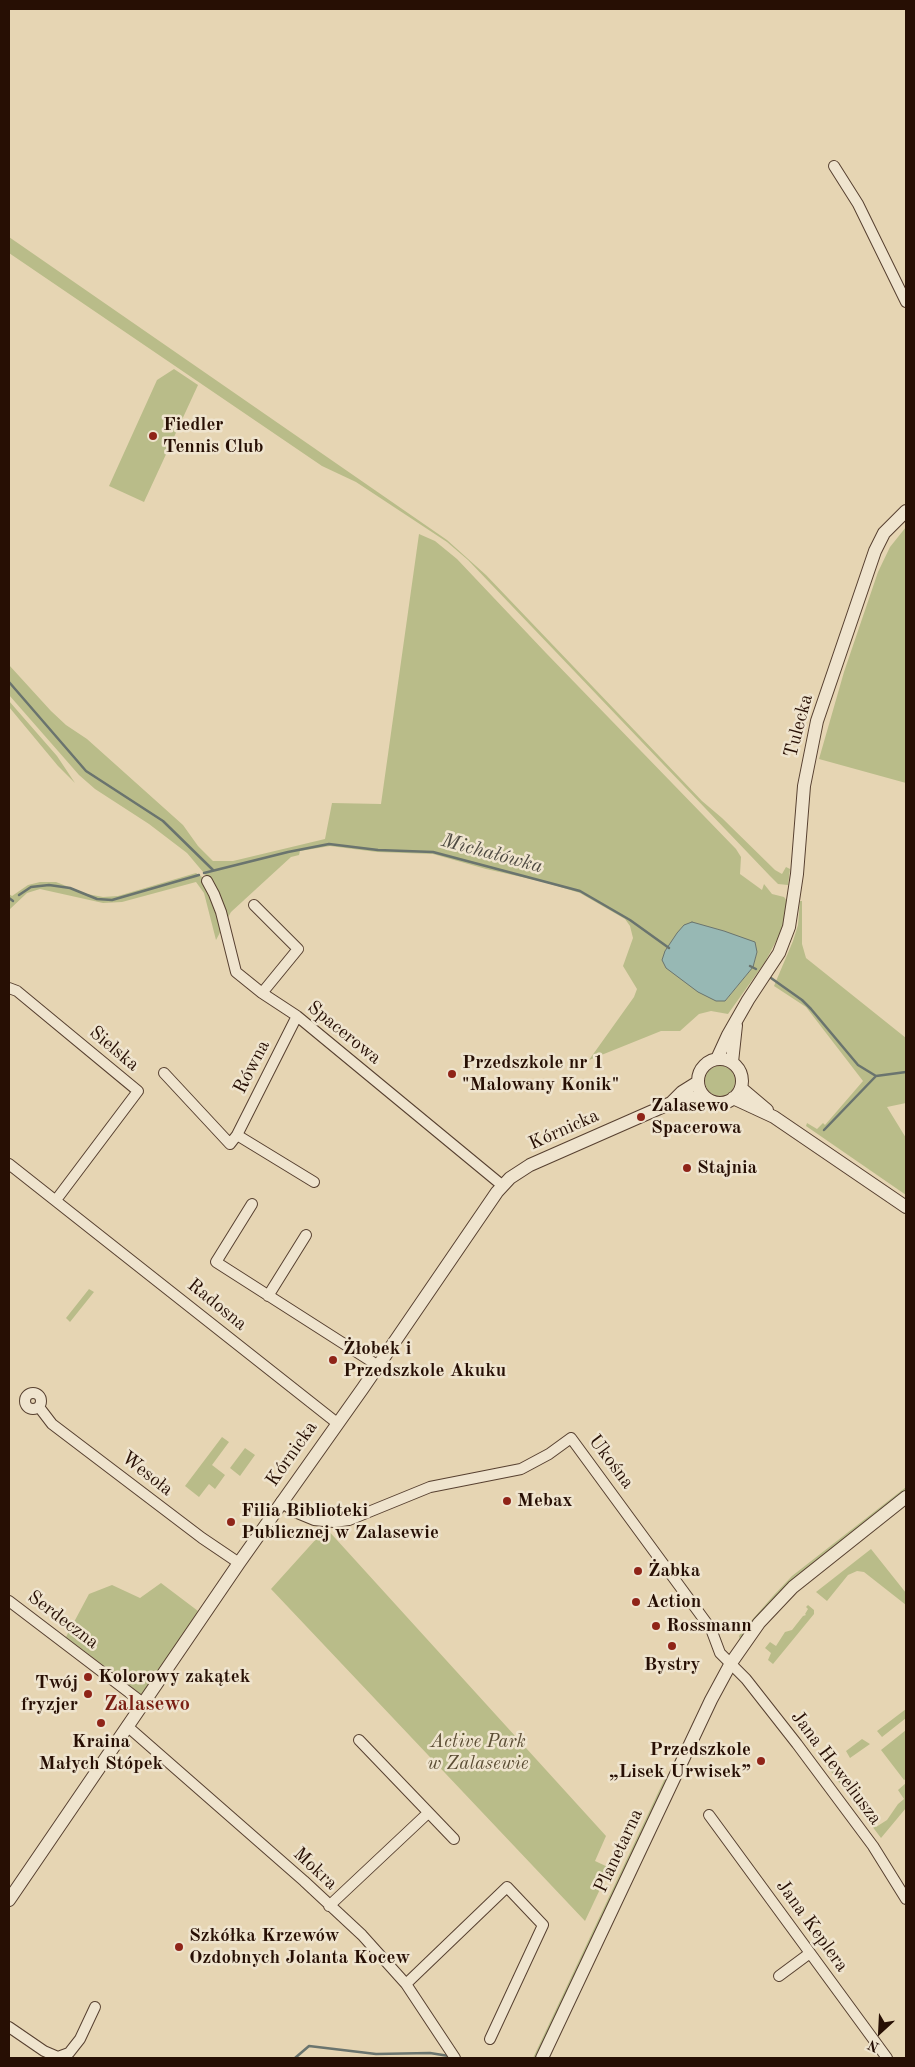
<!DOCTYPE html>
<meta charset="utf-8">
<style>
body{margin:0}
#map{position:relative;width:915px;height:2067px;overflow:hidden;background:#e6d5b3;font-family:"Old Standard TT",serif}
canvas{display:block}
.frame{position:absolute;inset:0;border:10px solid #270f04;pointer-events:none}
.north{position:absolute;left:855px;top:2007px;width:50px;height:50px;-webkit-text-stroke:4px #efe4ce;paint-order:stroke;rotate:205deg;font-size:14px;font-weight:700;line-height:20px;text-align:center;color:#270f04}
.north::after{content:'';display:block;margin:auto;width:18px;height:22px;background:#270f04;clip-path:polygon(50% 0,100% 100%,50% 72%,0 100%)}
</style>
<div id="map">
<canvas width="915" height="2067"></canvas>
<div class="frame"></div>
<div class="north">N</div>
</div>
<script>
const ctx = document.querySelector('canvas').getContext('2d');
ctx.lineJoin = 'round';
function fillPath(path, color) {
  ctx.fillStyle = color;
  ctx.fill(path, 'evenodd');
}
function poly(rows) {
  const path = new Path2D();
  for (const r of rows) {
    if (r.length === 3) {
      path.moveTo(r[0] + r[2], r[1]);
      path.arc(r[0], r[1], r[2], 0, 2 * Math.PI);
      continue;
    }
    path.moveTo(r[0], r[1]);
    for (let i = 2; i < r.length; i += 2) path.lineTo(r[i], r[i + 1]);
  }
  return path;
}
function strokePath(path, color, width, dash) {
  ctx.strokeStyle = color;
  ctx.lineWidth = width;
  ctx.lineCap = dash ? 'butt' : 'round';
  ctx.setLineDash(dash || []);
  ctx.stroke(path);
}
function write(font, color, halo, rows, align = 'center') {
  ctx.font = font + ' "Old Standard TT",serif';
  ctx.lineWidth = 5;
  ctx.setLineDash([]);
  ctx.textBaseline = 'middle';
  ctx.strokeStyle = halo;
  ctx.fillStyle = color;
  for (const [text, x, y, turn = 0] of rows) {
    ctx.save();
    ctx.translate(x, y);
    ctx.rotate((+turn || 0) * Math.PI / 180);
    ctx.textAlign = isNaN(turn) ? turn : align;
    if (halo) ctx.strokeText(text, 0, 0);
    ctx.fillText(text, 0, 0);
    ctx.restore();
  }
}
fillPath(poly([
 [9,237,447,540,486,575,702,801,722,818,775,870,782,874,786,867,790,869,788,885,778,884,770,876,468,560,447,542,356,482,322,466,9,253],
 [174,369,198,385,144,502,109,486,157,380],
 [906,527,906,783,819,759,844,672,878,572,890,547],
 [419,534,435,541,457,559,546,653,736,849,741,857,740,874,762,890,764,884,772,894,784,897,787,901,782,930,765,962,728,1014,711,1011,699,1014,680,1031,661,1031,589,1060,634,997,637,989,623,966,633,938,630,926,625,919,580,893,544,882,486,869,433,854,377,852,330,846,300,851,299,855,291,857,231,912,225,923,209,879,187,853,149,824,95,789,79,775,9,695,9,665,51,711,66,725,87,739,183,825,198,846,213,861,233,861,325,839,332,803,381,804],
 [692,923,724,931,757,952,753,967,725,1001,665,951,677,933],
 [9,701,57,756,75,783,58,766,9,707],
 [196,873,202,877,212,896,223,927,216,940,204,893,196,882,122,902,103,903,40,889,27,893,9,910,9,894,12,896,28,885,40,882,56,882,87,894,103,897,118,896],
 [800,901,802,901,802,944,806,958,906,1038,906,1103,887,1107,906,1138,906,1195,806,1126,807,1123,817,1129,823,1123,825,1125,863,1081,806,1007,774,986,793,941,798,925],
 [720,1081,15],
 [89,1289,94,1292,70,1322,66,1318],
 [222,1437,229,1442,212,1465,225,1475,215,1489,209,1484,199,1497,185,1486],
 [245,1448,255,1455,240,1476,230,1468],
 [906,1487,906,1491,740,1641,739,1636,745,1628,773,1596,792,1576],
 [326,1528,606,1836,595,1861,610,1868,585,1921,271,1589],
 [871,1549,906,1593,906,1605,864,1572,857,1571,848,1575,827,1601,816,1592],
 [161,1583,198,1611,142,1695,66,1637,89,1594,112,1585,140,1598],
 [808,1605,814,1610,814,1614,773,1664,768,1660,771,1653,765,1648,770,1642,776,1646,785,1632,792,1630,803,1616,806,1615,805,1614,808,1609,806,1607],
 [906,1709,906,1718,882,1737,877,1731],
 [906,1730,906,1779,904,1780,881,1750],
 [862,1739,870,1744,850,1758,846,1751],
 [833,1763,837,1764,835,1766,838,1771,834,1773,876,1827,887,1820,898,1804,904,1799,898,1790,906,1783,906,1808,881,1838,829,1769,828,1765],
 [669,1777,537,2058,533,2058,665,1778]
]), '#b9bc89');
const water = poly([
 [692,922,724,931,755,942,757,952,753,967,725,1001,716,1001,698,992,666,968,662,960,665,951,677,933,684,925,692,922]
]);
fillPath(water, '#97b8b4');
strokePath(water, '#6a746e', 1);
strokePath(poly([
 [9,682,86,771,163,821,213,870],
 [204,873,288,852,329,844,378,850,433,852,580,891,630,920,669,948],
 [19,895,31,887,49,885,70,888,97,899,112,900,199,875],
 [9,898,13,901],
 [750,966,756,969],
 [771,978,802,1000,811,1009,858,1065,876,1076,906,1072],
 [824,1130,876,1076],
 [295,2058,309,2046,376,2054,430,2053,449,2056]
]), '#6a746e', 2.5);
const minor = poly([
 [834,166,858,204,906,302],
 [207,881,214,894,221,912,236,972,262,993,297,1016,503,1186],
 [254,905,298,949,262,993],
 [9,988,17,991,138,1091,56,1200],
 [164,1073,230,1144,237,1135,297,1016],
 [237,1135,314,1182],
 [9,1164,337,1423],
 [252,1204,216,1262,377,1365],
 [268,1296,306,1235],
 [33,1401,8],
 [39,1407,52,1424,202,1538,239,1563],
 [281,1502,297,1513,314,1520,334,1522,349,1520,430,1487,521,1469,549,1454,571,1438,711,1629,720,1653,746,1679,797,1744,873,1846,906,1899],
 [9,1601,143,1703],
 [127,1726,304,1881,362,1935,406,1984,455,2058],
 [359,1740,454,1839],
 [709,1815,887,2058],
 [329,1906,428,1813],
 [779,1976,810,1953],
 [406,1984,507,1887,543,1925,490,2039],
 [9,2027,44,2051,58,2057,69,2053,80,2039,95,2007]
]);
const tertiary = poly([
 [717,1059,728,1035,748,1000,779,953,789,927,797,874,804,786,817,721,875,551,884,533,906,511],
 [720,1081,22],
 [732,1062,736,1025],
 [741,1088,767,1110],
 [733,1098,774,1117,906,1207],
 [671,1103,682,1092,698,1082],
 [9,1900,239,1563,363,1388,497,1192,510,1178,530,1165,671,1103,684,1102,703,1095],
 [542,2058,711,1700,731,1663,759,1623,793,1587,906,1497]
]);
strokePath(minor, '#574030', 12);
strokePath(tertiary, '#574030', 14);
strokePath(minor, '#efe4ce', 10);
strokePath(tertiary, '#efe4ce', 12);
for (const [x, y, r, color] of [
 [153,436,5,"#8f2418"],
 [452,1074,5,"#8f2418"],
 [641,1117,5,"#8f2418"],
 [687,1168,5,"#8f2418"],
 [333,1360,5,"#8f2418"],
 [507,1501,5,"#8f2418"],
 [231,1522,5,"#8f2418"],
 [638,1571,5,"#8f2418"],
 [636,1602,5,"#8f2418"],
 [656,1626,5,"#8f2418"],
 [672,1646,5,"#8f2418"],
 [88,1677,5,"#8f2418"],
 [88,1694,5,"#8f2418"],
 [101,1723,5,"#8f2418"],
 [761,1761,5,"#8f2418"],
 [179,1947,5,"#8f2418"]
]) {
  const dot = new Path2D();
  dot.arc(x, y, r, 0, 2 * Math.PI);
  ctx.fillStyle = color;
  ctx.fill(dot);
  strokePath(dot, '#efe4ce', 2);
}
write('bold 19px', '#270f04', '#efe4ce', [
 ["Fiedler",163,425],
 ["Tennis Club",163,447],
 ["Przedszkole nr 1",462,1063],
 ["\"Malowany Konik\"",462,1085],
 ["Zalasewo",651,1106],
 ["Spacerowa",651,1128],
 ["Stajnia",697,1168],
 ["Żłobek i",343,1349],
 ["Przedszkole Akuku",343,1371],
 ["Mebax",517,1501],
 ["Filia Biblioteki",241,1511],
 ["Publicznej w Zalasewie",241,1533],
 ["Żabka",648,1571],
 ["Action",646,1602],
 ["Rossmann",666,1626],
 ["Bystry",672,1665,"center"],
 ["Kolorowy zakątek",98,1677],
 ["Twój",78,1683,"right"],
 ["fryzjer",78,1705,"right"],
 ["Kraina",101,1742,"center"],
 ["Małych Stópek",101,1764,"center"],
 ["Przedszkole",751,1750,"right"],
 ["„Lisek Urwisek”",751,1772,"right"],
 ["Szkółka Krzewów",189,1936],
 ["Ozdobnych Jolanta Kocew",189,1958]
], 'left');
write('19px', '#270f04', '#efe4ce', [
 ["Tulecka",799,726,-75],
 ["Spacerowa",344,1033,39],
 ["Sielska",114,1049,40],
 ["Równa",252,1067,-63],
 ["Kórnicka",564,1130,-24],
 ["Radosna",217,1305,39],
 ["Kórnicka",292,1454,-55],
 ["Ukośna",611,1462,53],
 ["Wesoła",147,1474,38],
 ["Serdeczna",63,1620,37],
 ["Jana Heweliusza",836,1768,53],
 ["Planetarna",619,1851,-65],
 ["Mokra",315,1869,43],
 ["Jana Keplera",812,1926,54]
]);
write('italic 19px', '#5a4c33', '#efe4ce', [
 ["Active Park",478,1742],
 ["w Zalasewie",478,1764]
]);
write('italic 20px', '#4e4a42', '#efe4ce', [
 ["Michałówka",492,854,15]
]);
write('bold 21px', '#7a1f14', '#efe4ce', [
 ["Zalasewo",147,1704]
]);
</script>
